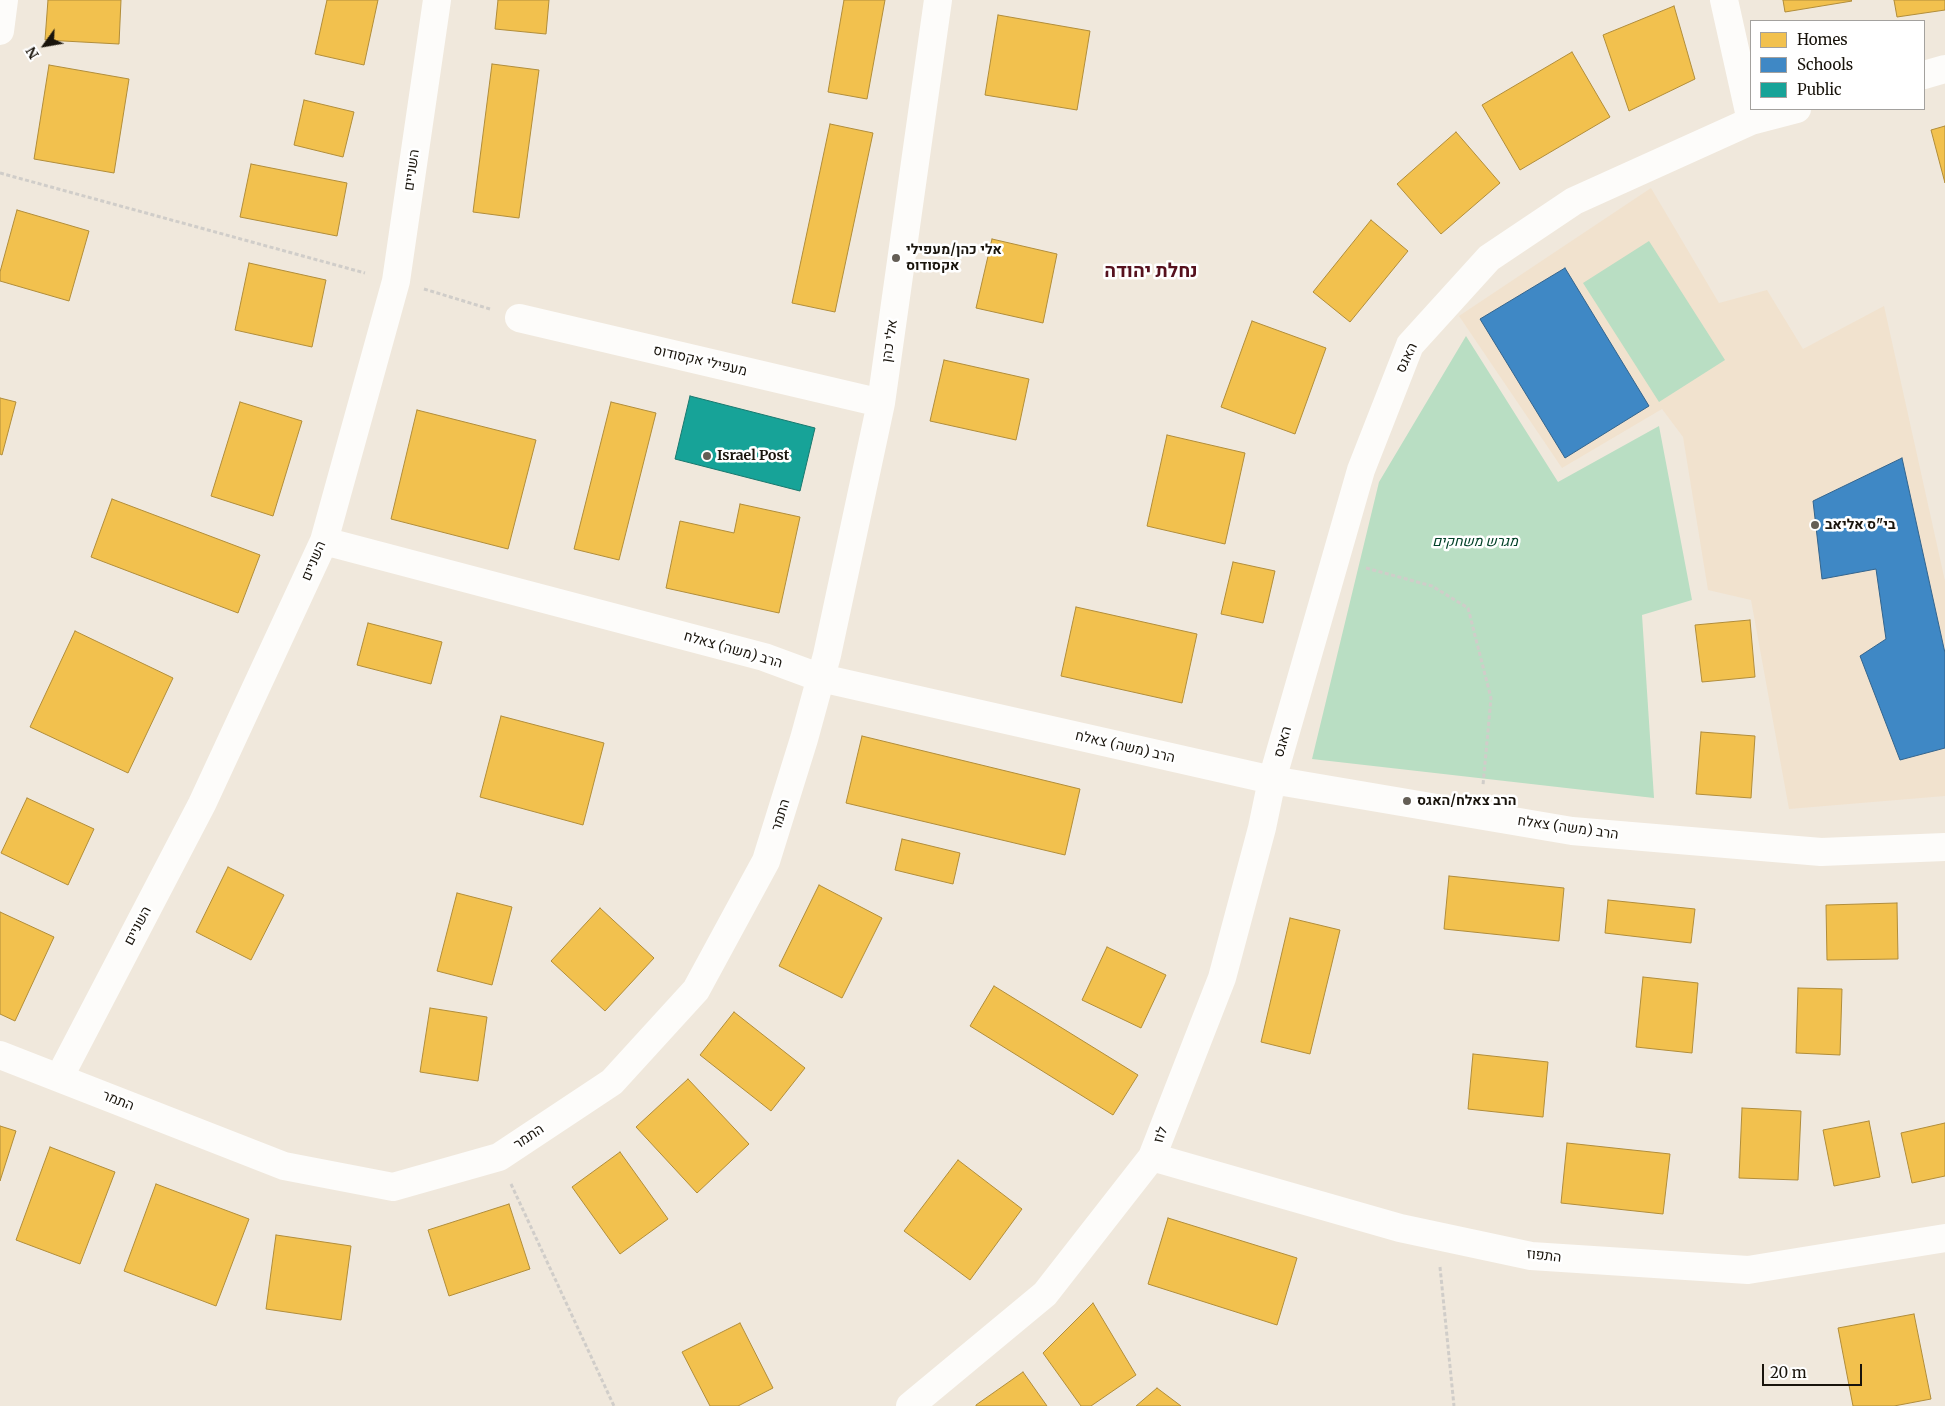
<!DOCTYPE html>
<meta charset="utf-8">
<style>
body{margin:0}
#map{position:relative;width:1945px;height:1406px;overflow:hidden;background:#f0e8dc;font-family:Merriweather,serif}
canvas{display:block}
.legend{position:absolute;left:1750px;top:20px;width:175px;height:90px;box-sizing:border-box;background:#fff;border:1px solid #a3a19e;margin:0;padding:6px 9px;list-style:none;font-size:15px;color:#19140c}
.legend li{display:flex;align-items:center;gap:10px;height:25px}
.legend b{width:25px;border:1px solid #a3a19e}
.north{position:absolute;left:20px;top:20px;width:50px;height:50px;-webkit-text-stroke:4px #fff;paint-order:stroke;rotate:238deg;font-size:14px;font-weight:700;line-height:20px;text-align:center;color:#19140c}
.north::after{content:'';display:block;margin:auto;width:18px;height:22px;background:#19140c;clip-path:polygon(50% 0,100% 100%,50% 72%,0 100%)}
.scale{position:absolute;left:1762px;top:1364px;width:100px;height:22px;box-sizing:border-box;border:2px solid #19140c;border-top:0;padding-left:6px;font-size:15px;line-height:18px;white-space:nowrap;color:#19140c;-webkit-text-stroke:4px #fff;paint-order:stroke}
</style>
<div id="map">
<canvas width="1945" height="1406"></canvas>
<ul class="legend">
<li><b style="height:14px;background:#f2c14e"></b>Homes</li>
<li><b style="height:14px;background:#3f88c5"></b>Schools</li>
<li><b style="height:14px;background:#17a398"></b>Public</li>
</ul>
<div class="north">N</div>
<div class="scale">20 m</div>
</div>
<script>
const ctx = document.querySelector('canvas').getContext('2d');
ctx.lineJoin = 'round';
function fillPath(path, color) {
  ctx.fillStyle = color;
  ctx.fill(path, 'evenodd');
}
function poly(rows) {
  const path = new Path2D();
  for (const r of rows) {
    path.moveTo(r[0], r[1]);
    for (let i = 2; i < r.length; i += 2) path.lineTo(r[i], r[i + 1]);
  }
  return path;
}
function strokePath(path, color, width, dash) {
  ctx.strokeStyle = color;
  ctx.lineWidth = width;
  ctx.lineCap = dash ? 'butt' : 'round';
  ctx.setLineDash(dash || []);
  ctx.stroke(path);
}
function write(font, color, halo, rows, align = 'center') {
  ctx.font = font + ' Merriweather,Heebo,serif';
  ctx.lineWidth = 5;
  ctx.setLineDash([]);
  ctx.textBaseline = 'middle';
  ctx.strokeStyle = halo;
  ctx.fillStyle = color;
  for (const [text, x, y, turn = 0] of rows) {
    ctx.save();
    ctx.translate(x, y);
    ctx.rotate((+turn || 0) * Math.PI / 180);
    ctx.textAlign = isNaN(turn) ? turn : align;
    if (halo) ctx.strokeText(text, 0, 0);
    ctx.fillText(text, 0, 0);
    ctx.restore();
  }
}
fillPath(poly([
 [1651,188,1719,303,1767,290,1803,349,1884,306,1945,581,1945,796,1789,809,1751,600,1708,590,1683,437,1662,409,1562,468,1459,316]
]), '#f1e2ce');
fillPath(poly([
 [1649,241,1725,360,1659,402,1583,283],
 [1466,336,1558,482,1659,426,1692,600,1642,615,1654,798,1312,759,1379,482]
]), '#b9dec3');
const homes = poly([
 [48,0,121,0,119,44,45,40,48,0],
 [327,0,378,0,364,65,315,54,327,0],
 [498,0,549,0,546,34,495,29,498,0],
 [844,0,885,0,867,99,828,92,844,0],
 [1783,0,1851,0,1852,1,1785,12,1783,0],
 [1894,0,1945,0,1945,10,1897,17,1894,0],
 [1674,6,1695,79,1629,111,1603,35,1674,6],
 [998,15,1090,31,1077,110,985,95,998,15],
 [1572,52,1610,117,1520,170,1482,105,1572,52],
 [492,64,539,70,519,218,473,212,492,64],
 [49,65,129,79,114,173,34,159,49,65],
 [304,100,354,112,343,157,294,145,304,100],
 [830,124,873,133,835,312,792,303,830,124],
 [1945,126,1945,183,1931,130,1945,126],
 [1456,132,1500,183,1441,234,1397,184,1456,132],
 [251,164,347,183,337,236,240,217,251,164],
 [17,210,89,231,69,301,0,281,0,272,17,210],
 [1371,220,1408,251,1350,322,1313,292,1371,220],
 [992,239,1057,254,1043,323,976,308,992,239],
 [249,263,326,280,312,347,235,330,249,263],
 [1252,321,1326,348,1295,434,1221,407,1252,321],
 [944,360,1029,379,1016,440,930,421,944,360],
 [0,398,16,402,2,455,0,454,0,398],
 [240,402,302,421,273,516,211,496,240,402],
 [611,402,656,413,619,560,574,549,611,402],
 [417,410,536,440,508,549,391,519,417,410],
 [1167,435,1245,453,1225,544,1147,526,1167,435],
 [112,499,260,555,238,613,91,557,112,499],
 [740,504,800,517,779,613,666,588,680,521,734,533,740,504],
 [1233,562,1275,571,1263,623,1221,614,1233,562],
 [1076,607,1197,634,1182,703,1061,676,1076,607],
 [1750,620,1755,677,1702,682,1695,625,1750,620],
 [368,623,442,642,431,684,357,665,368,623],
 [75,631,173,678,128,773,30,727,75,631],
 [501,716,604,743,583,825,480,797,501,716],
 [1701,732,1755,736,1751,798,1696,794,1701,732],
 [862,736,1080,789,1065,855,846,803,862,736],
 [27,798,94,829,68,885,1,853,27,798],
 [902,839,960,853,953,884,895,870,902,839],
 [228,867,284,895,251,960,196,932,228,867],
 [1449,876,1564,888,1559,941,1444,929,1449,876],
 [819,885,882,918,842,998,779,966,819,885],
 [457,893,512,907,492,985,437,971,457,893],
 [1608,900,1695,909,1691,943,1605,933,1608,900],
 [1897,903,1898,959,1827,960,1826,905,1897,903],
 [600,908,654,958,605,1011,551,961,600,908],
 [0,912,54,937,15,1021,0,1014,0,912],
 [1290,918,1340,930,1310,1054,1261,1042,1290,918],
 [1107,947,1166,975,1141,1028,1082,1000,1107,947],
 [1643,977,1698,983,1692,1053,1636,1047,1643,977],
 [994,986,1138,1075,1113,1115,970,1026,994,986],
 [1798,988,1842,989,1840,1055,1796,1053,1798,988],
 [430,1008,487,1017,478,1081,420,1072,430,1008],
 [734,1012,805,1068,771,1111,700,1055,734,1012],
 [1473,1054,1548,1062,1543,1117,1468,1109,1473,1054],
 [688,1079,749,1144,697,1193,636,1127,688,1079],
 [1742,1108,1801,1111,1798,1180,1739,1178,1742,1108],
 [1869,1121,1880,1177,1834,1186,1823,1130,1869,1121],
 [1945,1123,1945,1176,1912,1183,1901,1133,1945,1123],
 [0,1126,16,1131,0,1181,0,1126],
 [1567,1143,1670,1154,1663,1214,1561,1203,1567,1143],
 [50,1147,115,1172,80,1264,16,1240,50,1147],
 [620,1152,668,1219,620,1254,572,1187,620,1152],
 [958,1160,1022,1209,970,1280,904,1231,958,1160],
 [156,1184,249,1219,216,1306,124,1271,156,1184],
 [509,1204,530,1269,449,1296,428,1230,509,1204],
 [1168,1218,1297,1258,1277,1325,1148,1284,1168,1218],
 [276,1235,351,1246,341,1320,266,1309,276,1235],
 [1093,1303,1136,1375,1091,1406,1081,1406,1043,1353,1093,1303],
 [1914,1314,1931,1399,1894,1406,1853,1406,1838,1328,1914,1314],
 [740,1323,773,1388,738,1406,710,1406,682,1352,740,1323],
 [1023,1372,1047,1406,976,1406,976,1405,1023,1372],
 [1157,1388,1181,1406,1136,1406,1157,1388]
]);
fillPath(homes, '#f2c14e');
strokePath(homes, '#b18d3a', 1);
const schools = poly([
 [1565,268,1649,406,1565,458,1480,319,1565,268],
 [1902,458,1945,653,1945,748,1900,760,1860,656,1886,639,1876,569,1822,579,1813,501,1902,458]
]);
fillPath(schools, '#3f88c5');
strokePath(schools, '#34658e', 1);
const public = poly([
 [690,396,815,428,800,491,675,459,690,396]
]);
fillPath(public, '#17a398');
strokePath(public, '#18786e', 1);
strokePath(poly([
 [0,173,365,273],
 [424,289,490,309],
 [1366,568,1432,586,1468,608,1491,698,1483,785],
 [511,1184,614,1406],
 [1440,1267,1454,1406]
]), '#d0cdc9', 3, [4, 2.5]);
strokePath(poly([
 [1724,0,1751,121],
 [0,31,4,0],
 [1924,75,1945,69],
 [519,318,881,403],
 [324,541,764,657,821,678,1272,780,1572,831,1821,852,1945,847],
 [0,1055,284,1166,393,1187,499,1157,612,1082,696,990,766,861,804,739,827,655,881,403,938,0],
 [59,1078,202,804,324,541,396,281,437,0],
 [1152,1157,1400,1228,1531,1256,1748,1270,1945,1238],
 [910,1406,1045,1294,1152,1157,1222,978,1262,828,1272,780,1361,470,1410,345,1489,258,1574,201,1751,121,1797,109]
]), '#fdfcfa', 28);
for (const [x, y, r, color] of [
 [896,258,5,"#645e55"],
 [707,456,5,"#645e55"],
 [1815,525,5,"#645e55"],
 [1407,801,5,"#645e55"]
]) {
  const dot = new Path2D();
  dot.arc(x, y, r, 0, 2 * Math.PI);
  ctx.fillStyle = color;
  ctx.fill(dot);
  strokePath(dot, '#fff', 2);
}
write('14px', '#19140c', '#fff', [
 ["השניים",412,170,-82],
 ["אלי כהן",890,341,-82],
 ["האגס",1407,358,-64],
 ["מעפילי אקסודוס",700,361,13],
 ["השניים",314,561,-67],
 ["הרב (משה) צאלח",733,650,16],
 ["האגס",1283,742,-74],
 ["הרב (משה) צאלח",1125,747,13],
 ["התמר",781,815,-73],
 ["הרב (משה) צאלח",1568,828,8],
 ["השניים",138,926,-62],
 ["התמר",118,1101,21],
 ["לוז",1161,1135,-69],
 ["התמר",529,1137,-34],
 ["התפוז",1544,1256,6]
]);
write('bold 14px', '#19140c', '#fff', [
 ["אלי כהן/מעפילי",906,250],
 ["אקסודוס",906,266],
 ["Israel Post",717,456],
 ["בי\"ס אליאב",1825,525],
 ["הרב צאלח/האגס",1417,801]
], 'left');
write('italic 14px', '#004027', '#fff', [
 ["מגרש משחקים",1475,542]
]);
write('bold 19px', '#56111e', '#fff', [
 ["נחלת יהודה",1151,272]
]);
</script>
